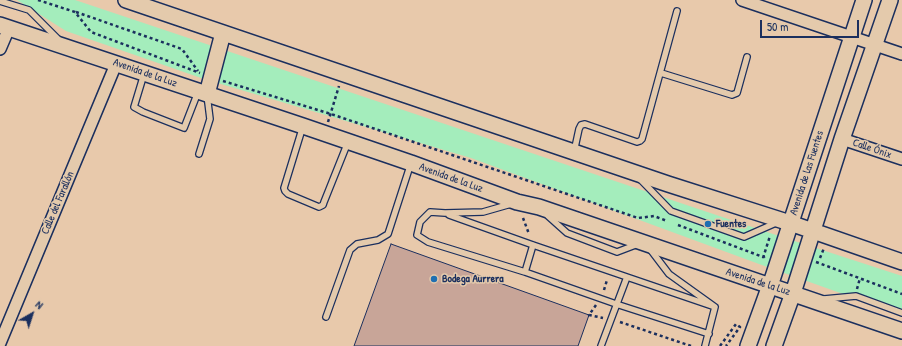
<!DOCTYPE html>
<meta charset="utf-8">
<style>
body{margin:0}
#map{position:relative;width:902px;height:346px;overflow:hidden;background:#e8c9ab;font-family:"Patrick Hand",sans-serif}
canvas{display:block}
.north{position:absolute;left:12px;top:294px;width:40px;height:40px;-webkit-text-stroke:3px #e4caac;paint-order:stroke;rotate:39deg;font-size:11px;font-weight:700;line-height:16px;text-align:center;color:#1b2f5e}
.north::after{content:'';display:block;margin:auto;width:14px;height:18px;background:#1b2f5e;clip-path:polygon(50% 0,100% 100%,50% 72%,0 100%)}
.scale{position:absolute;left:760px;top:20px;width:99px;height:18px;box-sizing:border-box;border:2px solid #1b2f5e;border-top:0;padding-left:5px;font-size:12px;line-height:14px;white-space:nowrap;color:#1b2f5e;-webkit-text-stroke:3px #e4caac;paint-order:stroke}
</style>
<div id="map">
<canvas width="902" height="346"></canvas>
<div class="north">N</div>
<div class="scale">50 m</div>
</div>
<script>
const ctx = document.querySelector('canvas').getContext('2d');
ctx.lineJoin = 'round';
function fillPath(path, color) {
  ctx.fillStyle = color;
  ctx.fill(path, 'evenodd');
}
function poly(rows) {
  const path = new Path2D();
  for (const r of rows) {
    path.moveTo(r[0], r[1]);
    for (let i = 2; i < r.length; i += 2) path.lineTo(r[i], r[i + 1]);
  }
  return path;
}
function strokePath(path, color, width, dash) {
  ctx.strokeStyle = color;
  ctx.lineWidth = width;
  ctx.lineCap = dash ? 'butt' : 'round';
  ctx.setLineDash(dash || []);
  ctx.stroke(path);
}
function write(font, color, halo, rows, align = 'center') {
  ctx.font = font + ' "Patrick Hand",sans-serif';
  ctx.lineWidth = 3;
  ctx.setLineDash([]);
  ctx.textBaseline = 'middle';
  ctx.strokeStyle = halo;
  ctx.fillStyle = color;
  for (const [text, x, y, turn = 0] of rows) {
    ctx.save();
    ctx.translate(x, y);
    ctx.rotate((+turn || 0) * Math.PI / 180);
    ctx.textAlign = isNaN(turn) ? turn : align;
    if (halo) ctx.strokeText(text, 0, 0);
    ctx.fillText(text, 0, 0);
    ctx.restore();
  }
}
fillPath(poly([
 [17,0,75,0,773,234,902,276,902,315,759,264,471,158,204,79,66,31]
]), '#a4edbc');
const building = poly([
 [391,244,589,315,578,346,354,346,391,244]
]);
fillPath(building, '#c8a598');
strokePath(building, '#1b2f5e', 1);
const lane = poly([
 [0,1,29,10,58,39],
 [661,73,732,95,737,93,747,57],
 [144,74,134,107,143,112,184,128,198,92],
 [303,126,284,188,285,191,288,194,319,207,323,205,324,202,348,142],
 [574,152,579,129,581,125,585,124,637,142,640,141,642,139,677,11],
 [199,154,210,119,207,95],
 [640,179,671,211,744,237,778,222],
 [511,204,483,212,445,213,430,212,420,222,417,235,428,242,525,272,616,304,709,334],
 [449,215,533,245,715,307],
 [548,216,567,233,617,252,638,244],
 [650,249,669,274,715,307,705,346],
 [525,272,533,245],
 [824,299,856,296,902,313],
 [326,317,350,250,357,244,378,240,388,234,411,163],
 [601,346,627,277]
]);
const street = poly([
 [742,0,902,54],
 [0,49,9,28],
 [842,139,902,159],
 [0,343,116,64]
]);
const secondary = poly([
 [126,0,668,184,790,223,902,262],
 [0,25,303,126,411,163,517,202,539,207,902,331],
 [207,94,223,33],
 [748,346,773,277,864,0],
 [774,346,793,293,842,139,890,0]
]);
strokePath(lane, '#1b2f5e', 8);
strokePath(street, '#1b2f5e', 14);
strokePath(secondary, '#1b2f5e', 18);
strokePath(poly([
 [38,0,75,12,91,32,200,73],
 [76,12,182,49,198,71],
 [223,81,331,114,638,218,654,216,667,221],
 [328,122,339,86],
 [523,218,529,234],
 [678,225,763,257,766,256],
 [763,258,770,236],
 [820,258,824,248],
 [816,262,902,294],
 [857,289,860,278],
 [604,290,607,280],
 [596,305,589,315,603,318],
 [620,322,691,346],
 [720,346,736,324,740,327,726,346]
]), '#1b2f5e', 2.5, [3, 3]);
strokePath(lane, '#e4caac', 5.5);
strokePath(street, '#e4caac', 11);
strokePath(secondary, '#e4caac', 15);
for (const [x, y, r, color] of [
 [708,224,4,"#1f6fb2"],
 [434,279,4,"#1f6fb2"]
]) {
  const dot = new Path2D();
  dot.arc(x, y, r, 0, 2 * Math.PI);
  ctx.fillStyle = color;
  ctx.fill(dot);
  strokePath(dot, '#e4caac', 1.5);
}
write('11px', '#1b2f5e', '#e4caac', [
 ["Avenida de la Luz",145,73,19],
 ["Calle Ónix",872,149,19],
 ["Avenida de las Fuentes",807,173,-72],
 ["Avenida de la Luz",451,178,20],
 ["Calle del Farallón",58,203,-67],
 ["Avenida de la Luz",758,282,18]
]);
write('bold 11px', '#1b2f5e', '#e4caac', [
 ["Fuentes",716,224],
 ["Bodega Aurrera",442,279]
], 'left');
</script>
